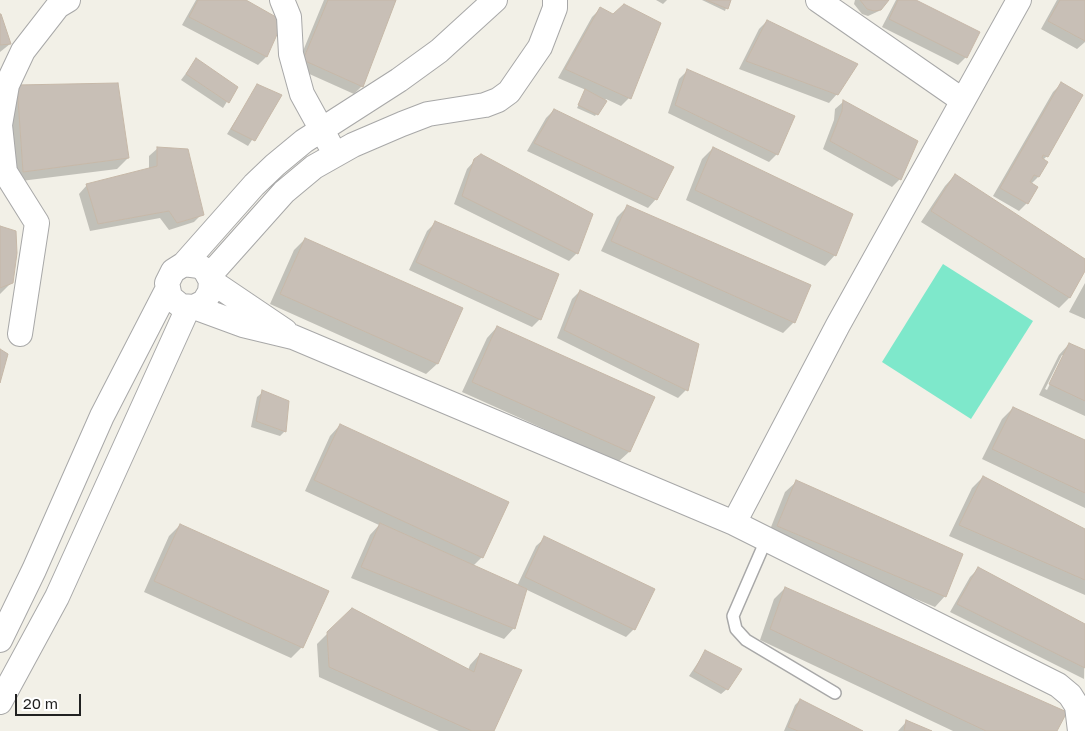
<!DOCTYPE html>
<style>
body{margin:0}
#map{position:relative;width:1085px;height:731px;overflow:hidden;background:#f2f0e7;font-family:"Golos Text",sans-serif}
canvas{display:block}
.scale{position:absolute;left:15px;top:694px;width:66px;height:22px;box-sizing:border-box;border:2px solid #212121;border-top:0;padding-left:6px;font-size:15px;line-height:18px;white-space:nowrap;color:#212121;-webkit-text-stroke:4px #fff;paint-order:stroke}
</style>
<div id="map">
<canvas width="1085" height="731"></canvas>
<div class="scale">20 m</div>
</div>
<script>
const ctx = document.querySelector('canvas').getContext('2d');
ctx.lineJoin = 'round';
function fillPath(path, color) {
  ctx.fillStyle = color;
  ctx.fill(path, 'evenodd');
}
function poly(rows) {
  const path = new Path2D();
  for (const r of rows) {
    path.moveTo(r[0], r[1]);
    for (let i = 2; i < r.length; i += 2) path.lineTo(r[i], r[i + 1]);
  }
  return path;
}
function strokePath(path, color, width, dash) {
  ctx.strokeStyle = color;
  ctx.lineWidth = width;
  ctx.lineCap = dash ? 'butt' : 'round';
  ctx.setLineDash(dash || []);
  ctx.stroke(path);
}
fillPath(poly([
 [943,264,1033,321,971,419,882,362]
]), '#7ee8cb');
fillPath(poly([
 [196,0,243,0,282,22,266,57,258,65,182,25],
 [324,0,396,0,362,86,354,94,296,68],
 [656,0,667,0,663,4],
 [702,0,729,0,725,11],
 [855,0,886,0,879,11,868,16,862,14,854,4],
 [896,0,913,0,966,57,958,65,882,27],
 [1057,0,1085,0,1085,42,1077,49,1041,29],
 [600,9,629,98,621,106,606,99,595,116,577,108,586,90,558,78,592,17],
 [0,16,10,44,0,52],
 [767,21,837,94,829,103,739,69,759,29],
 [196,60,236,87,223,108,181,80],
 [687,71,777,154,769,162,668,113,679,79],
 [1061,84,1047,156,1043,160,1038,177,1031,184,1027,203,1019,211,993,196,1053,92],
 [258,85,281,96,248,146,227,134],
 [17,86,128,158,117,169,13,182,7,96],
 [843,102,900,179,892,187,823,149,834,120,835,109],
 [554,110,656,199,648,208,527,151,546,118],
 [158,148,202,214,194,222,169,230,160,218,90,231,79,194,87,185,149,169,149,156],
 [713,148,835,255,825,266,686,200,702,159],
 [475,160,577,253,569,261,454,204,467,169],
 [955,175,1085,260,1085,268,1069,298,1059,308,921,222,945,186],
 [627,207,809,286,794,322,783,333,601,251,617,217],
 [435,223,540,319,532,327,409,270,427,231],
 [0,228,11,283,0,294],
 [305,239,461,309,437,364,426,374,270,304,294,250],
 [1085,283,1085,319,1069,312],
 [580,291,698,345,686,390,678,398,557,338,572,299],
 [497,327,653,397,629,452,618,462,462,392,487,338],
 [1069,344,1085,352,1085,416,1039,395,1059,355],
 [1062,355,1064,355,1047,390,1045,389],
 [263,392,285,431,280,436,251,427,257,397],
 [1013,408,1085,442,1085,508,982,459,1002,419],
 [340,425,482,557,473,566,517,586,536,546,545,538,634,629,626,637,525,589,514,628,504,639,351,578,370,535,379,525,305,491,330,436],
 [983,477,1085,530,1085,595,949,536,972,488],
 [796,482,945,596,935,607,767,537,785,492],
 [180,525,327,591,302,647,291,658,144,592,169,536],
 [978,569,1085,626,1084,679,950,612,970,577],
 [785,588,1056,731,953,731,760,640,774,599],
 [352,609,468,670,470,665,480,654,493,731,439,731,319,677,317,644],
 [705,652,727,689,721,694,689,676],
 [800,700,860,731,784,731,795,705],
 [907,721,929,731,898,731]
]), '#0003');
const building = poly([
 [198,0,246,0,283,21,267,57,189,17,198,0],
 [328,0,396,0,363,87,303,60,328,0],
 [706,0,731,0,728,9,706,0],
 [860,0,889,0,881,10,874,11,867,9,860,0],
 [898,0,916,0,980,32,967,58,889,19,898,0],
 [1060,0,1085,0,1085,41,1048,21,1060,0],
 [624,4,661,23,631,99,565,69,600,7,613,14,624,4],
 [0,14,1,14,11,44,0,45,0,14],
 [767,20,858,64,838,95,746,61,767,20],
 [196,58,238,87,229,103,186,74,196,58],
 [687,69,795,116,778,155,675,105,687,69],
 [1061,82,1083,95,1048,157,1043,155,1042,158,1048,162,1039,177,1034,175,1030,182,1038,187,1028,204,1000,188,1061,82],
 [118,83,129,158,23,172,17,85,118,83],
 [257,84,282,95,255,141,231,129,257,84],
 [585,89,607,101,598,115,578,105,585,89],
 [843,100,918,141,901,180,830,141,842,111,843,100],
 [554,109,674,167,657,200,534,143,554,109],
 [157,147,188,149,204,215,177,223,169,211,98,224,86,184,157,166,157,147],
 [713,147,853,214,836,256,695,190,713,147],
 [481,154,593,214,578,254,462,196,474,159,481,154],
 [955,174,1085,259,1085,271,1070,298,931,211,955,174],
 [627,205,811,285,795,323,611,241,627,205],
 [435,221,559,274,541,320,416,262,435,221],
 [0,226,16,231,17,253,13,283,0,288,0,226],
 [305,238,463,308,438,364,280,294,305,238],
 [580,290,699,344,688,391,564,330,580,290],
 [497,326,655,397,630,452,472,382,497,326],
 [1069,343,1085,350,1085,401,1049,384,1069,343],
 [0,349,8,354,0,383,0,349],
 [262,390,289,401,286,432,256,421,262,390],
 [1013,407,1085,440,1085,493,992,449,1013,407],
 [340,424,509,502,483,558,314,480,340,424],
 [983,476,1085,529,1085,580,959,525,983,476],
 [796,480,963,554,946,597,777,526,796,480],
 [380,523,527,589,515,629,361,567,380,523],
 [180,524,329,591,303,648,154,581,180,524],
 [544,536,655,589,635,630,525,577,544,536],
 [978,567,1085,624,1085,668,957,604,978,567],
 [785,587,1067,712,1057,731,986,731,770,629,785,587],
 [352,608,474,672,480,653,522,670,494,731,472,731,329,667,327,632,352,608],
 [705,650,742,669,728,690,694,671,705,650],
 [800,699,863,731,798,731,788,727,800,699],
 [906,720,932,731,904,731,906,720]
]);
fillPath(building, '#c8bfb6');
strokePath(building, '#c6b8a8', 1);
const lane = poly([
 [766,540,733,616,736,629,746,640,835,693]
]);
const street = poly([
 [282,0,289,17,291,54,302,94,329,143],
 [818,0,962,100],
 [184,264,254,185,275,165,304,141,399,80,439,51,495,0],
 [209,276,284,192,314,167,353,145,402,124,428,114,485,105,498,100,509,92,540,47,555,8,555,0],
 [211,281,285,331],
 [194,307,204,302,210,292,211,281,205,270,199,266,184,264,173,271,167,283,170,297,181,306,194,307,243,325,293,337,734,523,1058,685,1070,695,1077,706,1080,731],
 [20,334,37,223,5,172,0,125,7,85,23,51,58,6,68,0],
 [734,523,838,325,1019,0],
 [0,640,34,570,102,416,167,290],
 [0,702,57,597,188,308]
]);
strokePath(lane, '#a8a8a8', 14);
strokePath(street, '#a8a8a8', 26);
strokePath(lane, '#fff', 11);
strokePath(street, '#fff', 24);
</script>
